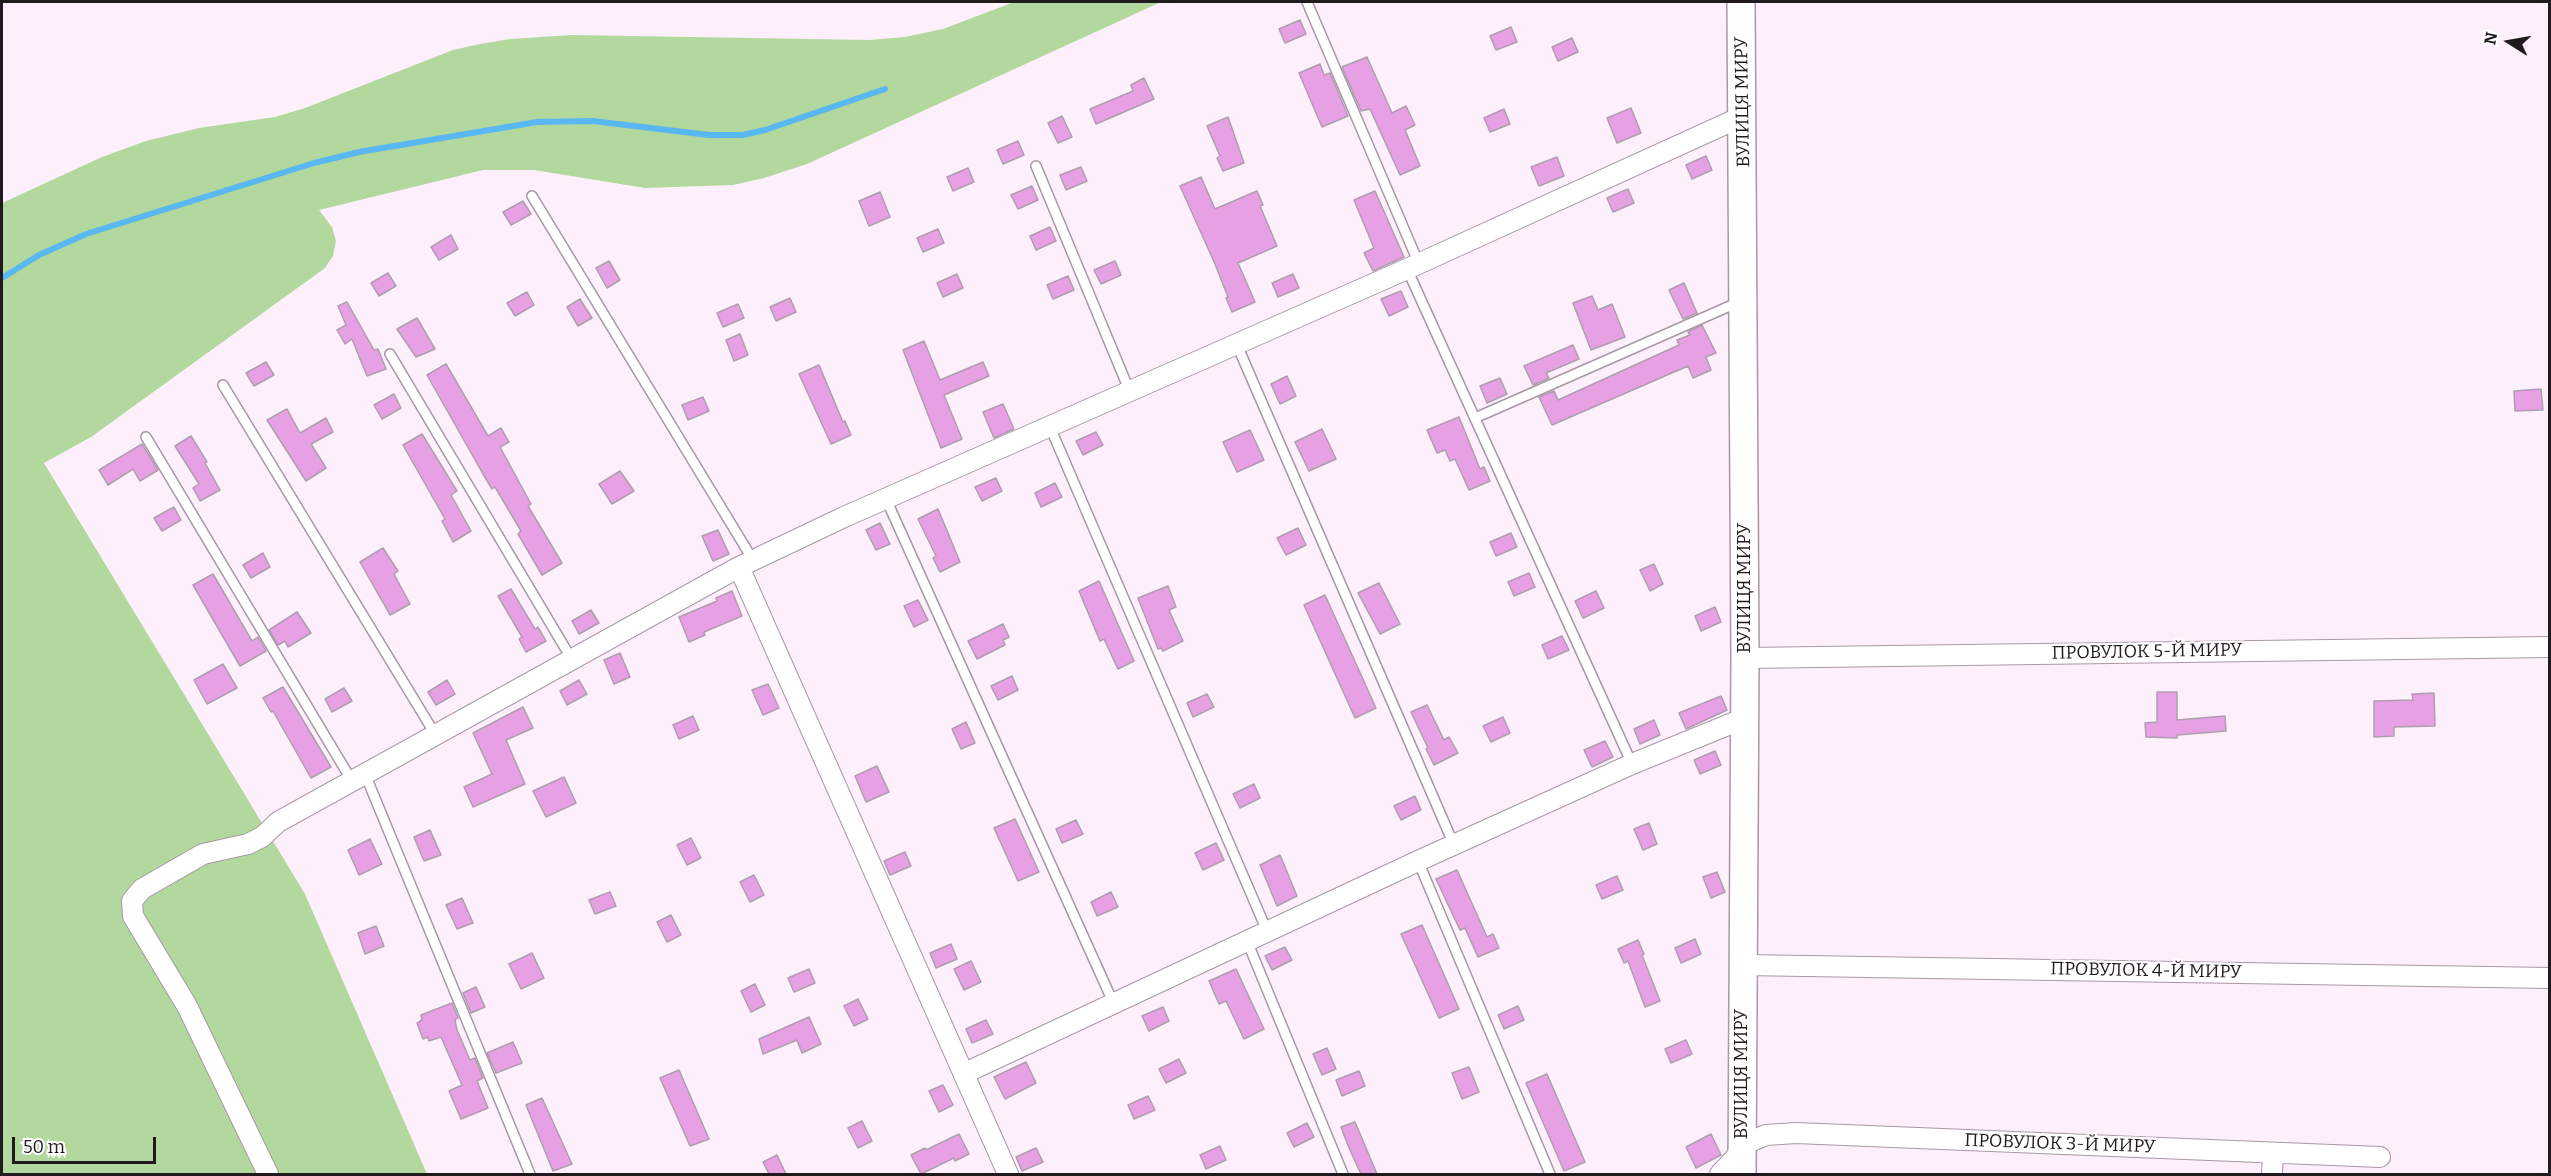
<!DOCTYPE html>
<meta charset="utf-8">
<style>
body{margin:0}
#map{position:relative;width:2551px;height:1176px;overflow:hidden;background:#fdf0fc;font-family:Bitter,serif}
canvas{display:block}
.frame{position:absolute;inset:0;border:3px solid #201a1f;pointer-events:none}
.north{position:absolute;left:2479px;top:12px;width:60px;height:60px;-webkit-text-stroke:4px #fff;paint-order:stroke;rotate:281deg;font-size:16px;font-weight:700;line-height:24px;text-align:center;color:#201a1f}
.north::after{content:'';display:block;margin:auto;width:21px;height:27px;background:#201a1f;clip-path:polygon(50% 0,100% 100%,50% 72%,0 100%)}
.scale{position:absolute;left:12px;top:1137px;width:144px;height:27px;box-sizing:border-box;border:3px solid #201a1f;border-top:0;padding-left:8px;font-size:18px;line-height:21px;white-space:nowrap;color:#201a1f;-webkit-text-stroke:4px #fff;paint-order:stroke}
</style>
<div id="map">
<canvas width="2551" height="1176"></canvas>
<div class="frame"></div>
<div class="north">N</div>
<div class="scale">50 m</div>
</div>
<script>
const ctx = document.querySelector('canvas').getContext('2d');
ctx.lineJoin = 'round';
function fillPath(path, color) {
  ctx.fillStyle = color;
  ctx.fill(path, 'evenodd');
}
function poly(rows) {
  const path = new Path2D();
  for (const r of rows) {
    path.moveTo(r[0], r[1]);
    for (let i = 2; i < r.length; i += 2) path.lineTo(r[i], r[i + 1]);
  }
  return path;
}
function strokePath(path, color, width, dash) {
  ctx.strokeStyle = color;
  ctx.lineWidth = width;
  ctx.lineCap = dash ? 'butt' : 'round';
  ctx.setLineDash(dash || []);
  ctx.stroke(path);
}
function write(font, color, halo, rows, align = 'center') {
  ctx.font = font + ' Bitter,serif';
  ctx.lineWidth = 4.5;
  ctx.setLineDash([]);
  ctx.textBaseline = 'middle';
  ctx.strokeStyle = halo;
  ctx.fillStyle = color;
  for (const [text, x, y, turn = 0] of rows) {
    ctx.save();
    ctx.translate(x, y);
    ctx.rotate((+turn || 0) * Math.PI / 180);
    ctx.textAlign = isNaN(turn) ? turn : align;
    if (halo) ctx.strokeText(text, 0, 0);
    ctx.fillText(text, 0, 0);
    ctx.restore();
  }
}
fillPath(poly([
 [1014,2,1161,2,807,164,764,178,733,185,645,188,534,170,483,170,319,210,332,227,336,241,333,256,325,268,91,437,44,463,305,894,427,1174,2,1174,2,203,102,157,146,141,199,128,275,117,305,108,453,50,480,44,510,39,572,35,869,40,905,37,943,29]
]), '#b2d89d');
strokePath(poly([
 [2,278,39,255,86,234,314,163,359,152,537,122,593,121,709,135,743,135,765,130,885,89]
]), '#59b8f1', 6);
const building = poly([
 [1300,20,1306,34,1285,43,1279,29,1300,20],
 [1511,27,1517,42,1496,50,1490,36,1511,27],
 [1572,38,1578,52,1558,61,1552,47,1572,38],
 [1367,57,1392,113,1406,106,1415,125,1405,130,1420,166,1400,175,1370,109,1361,111,1342,67,1367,57],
 [1320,64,1324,75,1330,73,1348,116,1322,127,1299,73,1320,64],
 [1144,78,1154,99,1096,124,1090,109,1133,91,1131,85,1144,78],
 [1631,108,1641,133,1617,143,1607,118,1631,108],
 [1504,109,1510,124,1490,132,1484,118,1504,109],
 [1062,116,1072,137,1058,143,1048,123,1062,116],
 [1228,117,1244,163,1223,171,1217,158,1220,156,1207,126,1228,117],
 [1018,141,1024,155,1003,164,997,150,1018,141],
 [1706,156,1712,170,1692,179,1686,165,1706,156],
 [1557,157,1564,176,1539,186,1531,167,1557,157],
 [1081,167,1087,181,1066,190,1060,175,1081,167],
 [968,168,974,182,953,191,947,177,968,168],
 [1201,177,1215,209,1257,191,1263,205,1260,206,1277,246,1238,263,1255,302,1232,312,1226,298,1228,297,1215,264,1180,186,1201,177],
 [1032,186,1038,200,1018,209,1011,195,1032,186],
 [1628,189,1634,203,1613,212,1607,198,1628,189],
 [1375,191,1404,257,1373,271,1364,253,1374,248,1354,200,1375,191],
 [880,192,890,217,869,226,859,201,880,192],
 [523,201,531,214,511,225,503,212,523,201],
 [1050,227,1056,241,1036,250,1030,236,1050,227],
 [938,229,944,243,923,252,917,238,938,229],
 [451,235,458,249,439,260,431,247,451,235],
 [609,261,620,280,607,288,596,268,609,261],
 [1115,261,1121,275,1101,284,1094,270,1115,261],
 [388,273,396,286,379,296,371,283,388,273],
 [957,274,963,288,943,297,937,283,957,274],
 [1293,274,1299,288,1278,297,1272,283,1293,274],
 [1068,276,1074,290,1053,299,1047,285,1068,276],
 [1684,283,1697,313,1683,319,1669,290,1684,283],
 [1401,291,1408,307,1389,316,1381,299,1401,291],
 [527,292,534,305,515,316,507,303,527,292],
 [1592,296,1598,310,1612,304,1625,337,1591,350,1573,303,1592,296],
 [790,298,796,312,776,321,770,307,790,298],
 [580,299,592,318,578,326,567,307,580,299],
 [347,302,374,350,378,349,386,369,367,376,352,339,345,344,337,330,346,325,338,306,347,302],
 [738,304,744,318,723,327,717,313,738,304],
 [417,318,435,349,416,357,397,329,417,318],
 [1702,325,1716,353,1706,357,1711,370,1693,378,1688,366,1552,425,1539,397,1554,391,1558,400,1679,345,1677,340,1690,335,1688,332,1702,325],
 [740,334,748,355,734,361,726,340,740,334],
 [924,341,940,380,983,362,989,376,944,395,962,439,941,448,903,350,924,341],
 [1573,345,1579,359,1546,373,1549,378,1533,385,1524,366,1573,345],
 [266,362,274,375,254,386,246,373,266,362],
 [446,364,488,436,501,428,509,442,500,447,531,504,528,506,562,563,542,575,518,534,521,531,495,487,492,489,483,474,427,375,446,364],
 [819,365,843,422,845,421,851,435,831,444,799,374,819,365],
 [1287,376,1296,396,1280,404,1271,384,1287,376],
 [1500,378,1507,394,1487,403,1480,386,1500,378],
 [2541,389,2543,410,2515,411,2514,391,2541,389],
 [394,394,401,408,382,419,374,405,394,394],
 [703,397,709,411,688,420,682,405,703,397],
 [1003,404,1014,429,994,438,983,412,1003,404],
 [287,409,300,433,326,418,333,432,311,444,326,468,306,481,267,420,287,409],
 [1459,417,1480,469,1484,467,1490,481,1469,490,1455,459,1450,461,1445,450,1437,453,1427,430,1459,417],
 [1322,429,1336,459,1309,471,1295,442,1322,429],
 [1250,430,1264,460,1237,472,1223,442,1250,430],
 [1096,432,1103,445,1083,455,1076,441,1096,432],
 [422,434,457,491,451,495,471,531,453,542,442,521,445,519,403,445,422,434],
 [191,436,207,462,205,463,220,490,200,501,193,488,199,484,175,446,191,436],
 [142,444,158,470,140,481,133,469,108,485,99,470,142,444],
 [620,471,634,491,612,504,599,484,620,471],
 [996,478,1002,491,982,501,975,487,996,478],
 [1055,483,1062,497,1041,507,1035,493,1055,483],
 [174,507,181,520,162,531,154,518,174,507],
 [938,509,960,562,940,572,933,558,936,556,918,519,938,509],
 [880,523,890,544,876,550,866,530,880,523],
 [1298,528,1306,545,1286,555,1277,538,1298,528],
 [718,530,729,554,713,561,702,536,718,530],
 [1511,533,1517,547,1496,556,1490,542,1511,533],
 [383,548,398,571,394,574,410,604,390,615,360,562,383,548],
 [263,553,270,567,251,578,243,565,263,553],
 [1654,564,1663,584,1650,591,1640,570,1654,564],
 [1529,573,1535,587,1514,596,1508,582,1529,573],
 [213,574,252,641,258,637,266,651,240,666,193,585,213,574],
 [1099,581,1134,661,1118,669,1104,639,1100,641,1079,591,1099,581],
 [1379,583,1400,624,1380,634,1358,593,1379,583],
 [1168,586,1176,607,1169,610,1183,641,1163,651,1161,648,1158,649,1138,598,1168,586],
 [511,589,535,629,538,627,546,641,526,652,519,639,522,637,498,596,511,589],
 [732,591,742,616,704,632,705,635,689,642,679,617,717,601,716,598,732,591],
 [1596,591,1604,608,1583,618,1575,601,1596,591],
 [1325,595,1376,708,1355,718,1304,605,1325,595],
 [918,600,928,620,914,627,904,606,918,600],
 [1715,607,1721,622,1701,631,1695,616,1715,607],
 [591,610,599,623,579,634,572,621,591,610],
 [297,612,311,633,288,647,285,641,278,645,269,630,297,612],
 [1003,624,1009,637,1003,640,1005,645,977,659,968,641,1003,624],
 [1562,636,1569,650,1548,659,1542,645,1562,636],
 [620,653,630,677,614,684,604,660,620,653],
 [223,664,237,688,207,704,194,680,223,664],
 [1012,676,1018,690,998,700,991,686,1012,676],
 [447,680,455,694,436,705,428,692,447,680],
 [579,680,587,694,567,705,560,691,579,680],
 [768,684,779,708,763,715,752,690,768,684],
 [283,687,331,767,311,778,273,711,271,712,263,698,283,687],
 [344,688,352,701,332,712,325,699,344,688],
 [2157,692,2177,692,2177,720,2225,716,2226,731,2177,735,2177,738,2146,737,2145,723,2157,722,2157,692],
 [2434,693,2435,726,2394,727,2394,736,2374,737,2374,701,2413,700,2412,694,2434,693],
 [1207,694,1214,707,1193,717,1187,703,1207,694],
 [1721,696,1727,710,1686,729,1679,713,1721,696],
 [1427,705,1444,740,1449,737,1458,753,1434,765,1426,749,1428,748,1411,712,1427,705],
 [523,707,533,728,506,740,525,784,473,807,464,787,492,774,473,733,523,707],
 [693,716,699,730,679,739,673,725,693,716],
 [1503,717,1510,733,1491,742,1483,726,1503,717],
 [1654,720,1660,735,1640,744,1634,729,1654,720],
 [966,722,975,743,961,749,952,729,966,722],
 [1605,741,1613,757,1592,767,1584,750,1605,741],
 [1715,751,1721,765,1700,774,1694,760,1715,751],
 [877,766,889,792,866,802,855,776,877,766],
 [564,777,576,803,546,817,533,791,564,777],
 [1254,784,1260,798,1240,808,1233,794,1254,784],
 [1415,796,1421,810,1401,820,1394,806,1415,796],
 [1015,819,1039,872,1018,881,994,828,1015,819],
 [1076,820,1083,834,1062,843,1056,829,1076,820],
 [1649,823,1657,844,1643,850,1634,829,1649,823],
 [430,830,441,855,424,861,414,837,430,830],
 [691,838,701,858,687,865,677,845,691,838],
 [370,839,382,864,359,875,348,850,370,839],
 [1216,843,1224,860,1203,870,1195,853,1216,843],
 [905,852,911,866,890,875,884,861,905,852],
 [1280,855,1297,896,1277,906,1260,865,1280,855],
 [1457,870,1487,937,1493,934,1499,948,1478,957,1465,928,1460,930,1436,879,1457,870],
 [1717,872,1725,892,1711,898,1703,877,1717,872],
 [754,875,764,895,750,902,740,882,754,875],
 [1617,876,1623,890,1602,899,1596,885,1617,876],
 [610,892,616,906,595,914,589,900,610,892],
 [1111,892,1118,907,1097,916,1091,902,1111,892],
 [462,898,473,923,457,929,446,905,462,898],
 [671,915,681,935,667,942,657,922,671,915],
 [1422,925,1459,1009,1439,1018,1401,934,1422,925],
 [376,926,384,946,365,954,358,933,376,926],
 [1695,939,1701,954,1681,963,1675,948,1695,939],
 [1638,940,1644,954,1642,955,1660,1001,1645,1007,1628,961,1624,963,1618,949,1638,940],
 [951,944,957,959,936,968,930,953,951,944],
 [1285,947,1292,960,1272,970,1265,956,1285,947],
 [532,953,544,978,521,989,509,964,532,953],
 [971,961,981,982,964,990,954,969,971,961],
 [809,969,815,983,794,992,788,978,809,969],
 [1236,969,1264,1029,1244,1039,1226,1001,1219,1004,1209,981,1236,969],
 [755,984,765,1005,751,1012,741,991,755,984],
 [476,987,485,1007,471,1013,463,993,476,987],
 [858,999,868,1019,854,1026,844,1006,858,999],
 [452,1003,458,1018,455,1020,457,1030,470,1060,475,1058,483,1078,477,1081,488,1108,461,1119,449,1091,462,1085,441,1037,429,1041,428,1037,423,1039,417,1023,422,1020,421,1015,452,1003],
 [1518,1006,1524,1020,1504,1029,1498,1015,1518,1006],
 [1163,1007,1169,1021,1149,1031,1142,1016,1163,1007],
 [809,1017,821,1044,802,1053,797,1040,763,1054,759,1039,809,1017],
 [986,1020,993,1034,972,1043,966,1029,986,1020],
 [1686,1040,1692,1054,1671,1063,1665,1049,1686,1040],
 [513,1042,522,1063,496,1073,487,1053,513,1042],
 [1327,1048,1336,1069,1322,1075,1313,1054,1327,1048],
 [1179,1059,1186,1073,1166,1083,1159,1069,1179,1059],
 [1026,1062,1036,1083,1005,1099,994,1077,1026,1062],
 [1469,1067,1479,1092,1462,1099,1452,1073,1469,1067],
 [679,1070,709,1139,690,1146,660,1078,679,1070],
 [1359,1071,1365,1086,1342,1096,1336,1080,1359,1071],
 [1547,1074,1585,1162,1564,1171,1526,1083,1547,1074],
 [943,1085,953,1105,939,1112,929,1091,943,1085],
 [1148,1096,1155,1110,1134,1119,1128,1105,1148,1096],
 [542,1098,572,1164,553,1171,526,1105,542,1098],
 [862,1121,872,1141,858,1148,848,1128,862,1121],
 [1355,1122,1369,1155,1377,1174,1361,1174,1349,1148,1341,1127,1355,1122],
 [1307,1123,1314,1137,1294,1147,1287,1133,1307,1123],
 [959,1134,969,1154,955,1161,954,1158,921,1174,911,1155,925,1148,926,1150,959,1134],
 [1711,1134,1721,1155,1696,1168,1686,1147,1711,1134],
 [1220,1146,1226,1160,1206,1169,1200,1155,1220,1146],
 [1036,1148,1043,1162,1022,1171,1016,1157,1036,1148],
 [777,1155,786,1174,769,1174,763,1162,777,1155]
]);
fillPath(building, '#e8a0e5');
strokePath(building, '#ae9ead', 1.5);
const lane = poly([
 [1307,2,1419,264],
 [1036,166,1130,392],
 [532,196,753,560],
 [1407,269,1632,764],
 [1237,345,1454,845],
 [390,354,571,658],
 [223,385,435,734],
 [1475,418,1739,302],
 [1050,427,1267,931],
 [146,437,352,781],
 [886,499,1113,1002],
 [365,774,530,1174],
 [1418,861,1550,1174],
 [1247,941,1343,1174]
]);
const street = poly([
 [739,567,1008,1174],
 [1745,658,2550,647],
 [1743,965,2550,978],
 [965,1073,1418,861,1632,764,1745,718],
 [268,1174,187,1006,133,916,132,901,142,889,203,854,248,844,262,837,278,822,739,567,844,517,1407,269,1743,116],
 [1720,1174,1736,1157,1742,1145,1766,1135,1796,1133,2380,1157],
 [2272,1174,2273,1153]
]);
const secondary = poly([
 [1741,2,1745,658,1742,1174]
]);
strokePath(lane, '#a798a6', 12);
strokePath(street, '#a798a6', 22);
strokePath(secondary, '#a798a6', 30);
strokePath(lane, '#fff', 9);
strokePath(street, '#fff', 20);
strokePath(secondary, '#fff', 27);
write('18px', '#201a1f', '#fff', [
 ["ВУЛИЦЯ МИРУ",1743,102,-91],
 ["ВУЛИЦЯ МИРУ",1745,588,-90],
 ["ПРОВУЛОК 5-Й МИРУ",2147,652,-1],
 ["ПРОВУЛОК 4-Й МИРУ",2146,971,1],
 ["ВУЛИЦЯ МИРУ",1742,1074,-90],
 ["ПРОВУЛОК 3-Й МИРУ",2060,1144,2]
]);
</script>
